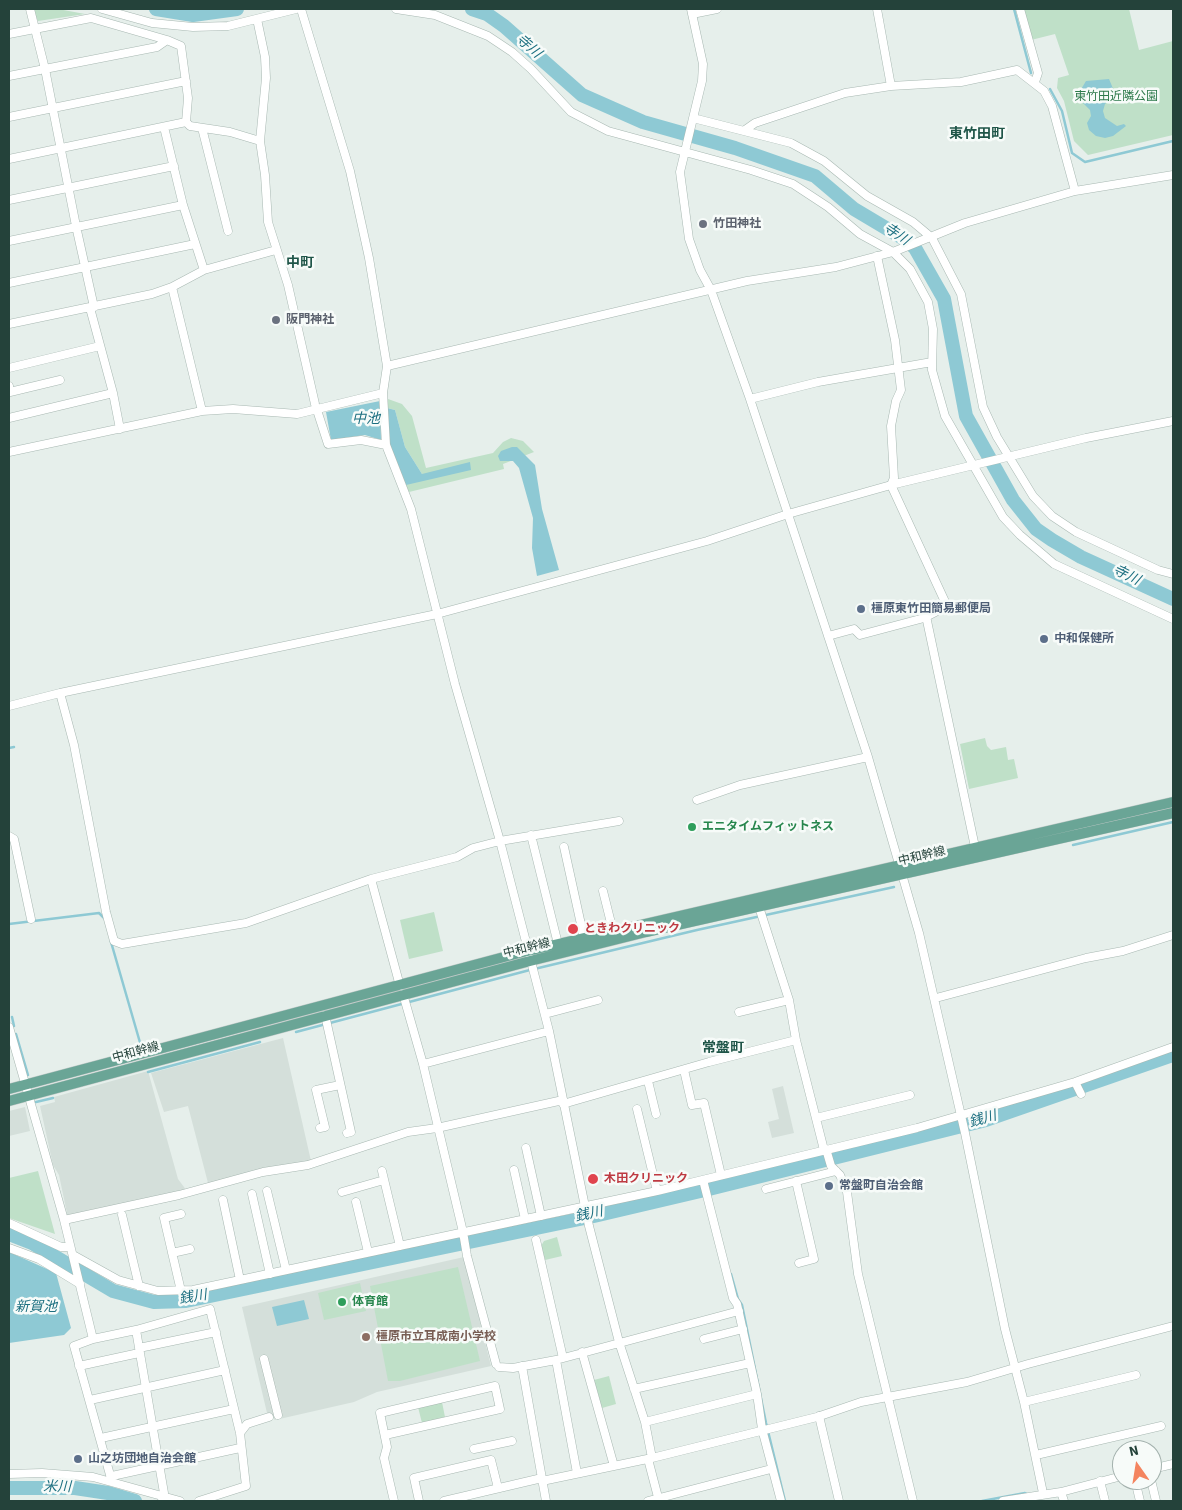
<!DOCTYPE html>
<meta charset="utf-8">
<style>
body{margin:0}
#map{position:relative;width:1182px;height:1510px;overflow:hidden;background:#e6efeb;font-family:"Source Sans 3",sans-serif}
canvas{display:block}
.frame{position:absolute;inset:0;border:10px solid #24423a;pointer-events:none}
.north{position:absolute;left:1112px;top:1440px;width:50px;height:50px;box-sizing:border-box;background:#f7fbf9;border:1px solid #a3b1ad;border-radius:50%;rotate:347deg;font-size:14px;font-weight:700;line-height:20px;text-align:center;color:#24423a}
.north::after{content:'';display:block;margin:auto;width:18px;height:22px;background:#f4845f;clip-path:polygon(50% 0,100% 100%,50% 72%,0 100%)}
</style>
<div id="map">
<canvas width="1182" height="1510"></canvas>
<div class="frame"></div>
<div class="north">N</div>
</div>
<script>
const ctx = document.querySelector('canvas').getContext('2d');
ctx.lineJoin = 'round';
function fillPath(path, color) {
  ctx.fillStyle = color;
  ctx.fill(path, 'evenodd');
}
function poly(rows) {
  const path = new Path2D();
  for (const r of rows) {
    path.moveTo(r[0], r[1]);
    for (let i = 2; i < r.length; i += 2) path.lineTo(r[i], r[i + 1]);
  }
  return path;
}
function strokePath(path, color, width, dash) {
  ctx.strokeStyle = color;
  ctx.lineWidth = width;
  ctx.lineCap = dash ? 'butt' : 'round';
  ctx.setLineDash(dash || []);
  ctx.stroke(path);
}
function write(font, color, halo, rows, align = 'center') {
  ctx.font = font + ' "Source Sans 3","Noto Sans JP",sans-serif';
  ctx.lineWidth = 5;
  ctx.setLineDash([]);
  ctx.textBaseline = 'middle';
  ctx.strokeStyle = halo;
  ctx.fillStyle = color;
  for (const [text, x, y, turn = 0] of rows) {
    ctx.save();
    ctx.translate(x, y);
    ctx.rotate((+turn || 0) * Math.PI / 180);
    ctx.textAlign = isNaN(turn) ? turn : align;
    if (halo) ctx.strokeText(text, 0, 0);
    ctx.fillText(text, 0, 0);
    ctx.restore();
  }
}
fillPath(poly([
 [283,1038,311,1161,208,1183,188,1106,164,1112,151,1073],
 [148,1071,178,1179,187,1191,68,1218,59,1175,53,1165,40,1106,55,1102,54,1097],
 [783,1086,794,1133,772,1138,768,1122,779,1119,772,1089],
 [25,1107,30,1131,9,1136,9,1111],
 [464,1257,491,1366,377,1392,354,1402,275,1420,267,1413,242,1307]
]), '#d4dfda');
fillPath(poly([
 [32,9,58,9,85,14,38,21],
 [1022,9,1129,9,1139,50,1173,41,1173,135,1088,155,1074,141,1064,101,1057,88,1058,78,1069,75,1055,34,1031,40],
 [388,399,402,404,412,416,426,468,493,453,503,442,511,438,523,441,534,452,503,464,504,469,409,492,406,485,422,474,405,447,395,410,387,408],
 [985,738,987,746,991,750,1006,747,1008,760,1014,759,1018,778,969,789,960,744],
 [434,912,443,951,409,959,400,920],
 [38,1171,55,1234,9,1218,9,1178],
 [557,1237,562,1256,545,1260,541,1246,544,1241],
 [458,1267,480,1361,400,1381,388,1381,370,1286],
 [360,1283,366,1311,324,1320,318,1293],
 [609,1376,616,1404,602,1408,594,1380],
 [442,1402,445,1417,422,1423,418,1407]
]), '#bfe0c8');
fillPath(poly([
 [1109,79,1114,91,1114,96,1105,104,1103,111,1105,118,1117,126,1124,124,1126,126,1113,136,1105,138,1096,136,1089,130,1087,123,1091,116,1090,110,1083,103,1080,91,1086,81],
 [380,401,381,440,365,435,331,440,326,412],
 [387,408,395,410,405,447,422,474,470,462,471,470,406,485,389,442],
 [512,447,517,447,535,465,542,509,559,570,537,576,532,548,533,518,519,468,513,461,500,461,498,456,501,451],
 [9,1252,56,1273,71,1328,64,1335,9,1343],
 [304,1300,309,1319,277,1326,272,1307]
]), '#8ec9d4');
strokePath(poly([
 [1014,9,1031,73],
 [1050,89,1062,111,1072,153,1085,162,1173,141],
 [9,748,14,747],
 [1073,845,1173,822],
 [9,924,99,913,104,918],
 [111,942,141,1046],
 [12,1017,14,1026],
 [296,1032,526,971,697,930,894,887],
 [16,1034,28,1075],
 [148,1072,260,1042],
 [36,1102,53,1098],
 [80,1267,82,1273],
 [731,1274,738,1299,742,1305,766,1423,785,1501],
 [982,1501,1025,1493,1029,1495]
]), '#8ec9d4', 2.5);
strokePath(poly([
 [156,9,193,15,237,9],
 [472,9,487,14,504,26,582,95,643,122,735,148,815,176,854,209,906,240,915,248,944,299,966,416,1013,500,1036,529,1052,540,1081,557,1173,599],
 [9,1234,32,1243,113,1291,154,1302,186,1301,594,1216,709,1189,986,1120,1173,1055],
 [9,1488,75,1488,108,1493,135,1501]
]), '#8ec9d4', 14);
const minor = poly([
 [30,9,45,69,76,226,94,307],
 [102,9,152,23,193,27,228,26,296,9],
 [301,9,350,171,369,258,387,366,383,393,386,445],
 [396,9,435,15,488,36,512,52,531,69,571,112,608,131,751,170,793,184,828,207,860,234,893,252,910,269,928,302,933,329,932,370,945,416,1003,517,1020,535,1054,564,1173,619],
 [691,9,703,64,702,81,680,172,689,239,700,270,711,290,750,399,868,757,919,933,965,1133,1005,1329,1024,1402,1043,1493],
 [877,9,891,86],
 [1020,9,1038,73,1035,82],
 [692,14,717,9],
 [257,19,265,57,266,78,260,141,265,175,268,222,288,285,315,404,328,444,361,440,386,445,411,509,455,684,500,841,549,1031,589,1226,619,1342,645,1422,652,1458],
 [9,34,91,18,167,40],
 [9,76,157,47,167,40,181,46,188,98,186,122],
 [9,117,186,81],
 [693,118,791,143,824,161,867,196,913,222,932,238,961,294,983,407,997,437,1033,496,1052,516,1076,532,1158,570,1173,574],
 [164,127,183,205,204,270],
 [202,128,228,231],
 [745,130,755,123,845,93,891,86,961,82,1017,70,1044,91,1052,106,1075,191],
 [9,159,186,122,190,126,230,132,260,141],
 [9,200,174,166],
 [9,241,183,205],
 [9,283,195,244],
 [172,287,202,411],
 [90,308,113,393,120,429],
 [9,324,152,294,172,287,204,270,276,250],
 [387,366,747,281,836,267,893,252,965,223,1075,191,1173,175],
 [9,368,100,346],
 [9,386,10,392,60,380],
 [750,399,818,382,932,362],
 [9,418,113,393],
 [9,452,202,411,233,409,297,414,383,393],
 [926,616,975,847],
 [828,636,854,629,860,635,924,618,947,606,891,485,894,478,891,426,896,401,901,390,895,340,877,256],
 [60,693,74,745,106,912,114,941,122,944,246,923,371,879,457,857,473,848,500,841,619,821],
 [9,706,60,693,437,614,707,541,788,514,891,485,1086,438,1173,421],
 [697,800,740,785,868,757],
 [531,835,558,944],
 [9,836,14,839,31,919],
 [564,847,584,938],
 [371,879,400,986],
 [603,891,613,931],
 [759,907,789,1000,796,1040,824,1150],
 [403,994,423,1064,463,1232,467,1256,496,1364],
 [936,998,1086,958,1123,951,1173,935],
 [739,1012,789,1000],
 [545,1014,598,1000],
 [325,1015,351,1132,347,1133],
 [9,1027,64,1220,93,1339],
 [423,1064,549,1031],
 [684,1070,692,1105,704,1103,721,1175],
 [648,1081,656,1114],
 [1075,1082,1081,1094],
 [563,1104,709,1062,796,1040],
 [637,1109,657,1191],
 [816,1118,910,1095],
 [320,1128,325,1127,316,1090,340,1085],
 [526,1148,541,1216],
 [826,1149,831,1166,840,1175,847,1192,858,1274,913,1501],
 [514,1170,525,1219],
 [382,1171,400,1246],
 [703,1180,733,1298,737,1304,757,1394,762,1429,781,1501],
 [796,1181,814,1259,799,1263],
 [766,1189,836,1171],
 [267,1191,286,1270],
 [342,1192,384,1180],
 [252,1194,270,1274],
 [223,1200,240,1280],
 [356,1202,368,1252],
 [122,1215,139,1286],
 [64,1220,179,1195,263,1172,308,1165,408,1132,437,1128,563,1100],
 [9,1223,61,1247,70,1247],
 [536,1240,563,1358],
 [9,1248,39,1259,80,1284],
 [172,1253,190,1249],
 [73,1255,118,1280,158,1291,193,1290,657,1191,917,1128,1075,1082,1173,1047],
 [181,1291,164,1218,181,1214],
 [136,1330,164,1493,162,1500],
 [704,1339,743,1329],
 [139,1348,216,1332],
 [582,1352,614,1466],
 [264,1359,278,1415],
 [556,1360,577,1473],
 [79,1366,139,1353],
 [522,1366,546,1501],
 [499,1367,513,1368,556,1360,739,1311],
 [634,1389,750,1363],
 [90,1400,225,1370],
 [1024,1402,1136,1375],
 [819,1416,839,1501],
 [645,1422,757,1394],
 [240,1433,247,1424,269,1417],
 [385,1435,500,1409,495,1386,380,1413,387,1447,384,1458,394,1501],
 [101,1438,234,1409],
 [474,1449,512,1441],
 [1036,1455,1161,1426],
 [648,1459,659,1501],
 [1152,1469,1173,1464],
 [9,1474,42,1473,93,1477,180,1501],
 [112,1476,240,1448],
 [1135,1480,1140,1501],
 [1151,1480,1156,1501],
 [542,1481,652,1458,817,1417,861,1402,967,1382,1028,1364,1173,1326],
 [1100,1481,1105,1501],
 [112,1482,74,1346,93,1339,136,1330,210,1309,240,1433,246,1486,199,1501],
 [1061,1492,1064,1501],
 [419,1501,414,1478,491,1460,498,1488],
 [444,1501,542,1478],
 [648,1501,771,1469],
 [1003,1501,1061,1492,1122,1476]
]);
const major = poly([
 [9,1089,519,953,1173,802],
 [9,1101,530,961,646,932,1173,813]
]);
strokePath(minor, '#a8b8b2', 9);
strokePath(major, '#c2cac8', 11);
strokePath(minor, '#fff', 8);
strokePath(major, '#6aa596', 10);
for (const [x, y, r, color] of [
 [703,224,5,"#6b7280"],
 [276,320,5,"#6b7280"],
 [861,609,5,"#5c6f8a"],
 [1044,639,5,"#5c6f8a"],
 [692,827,5,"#2e9e5b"],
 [573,929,6,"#e0444e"],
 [593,1179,6,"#e0444e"],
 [829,1186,5,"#5c6f8a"],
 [342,1302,5,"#2e9e5b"],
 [366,1337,5,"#8d6e63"],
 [78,1459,5,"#5c6f8a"]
]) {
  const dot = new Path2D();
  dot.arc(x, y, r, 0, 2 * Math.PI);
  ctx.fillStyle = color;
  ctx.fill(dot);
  strokePath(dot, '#f7fbf9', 2);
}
write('12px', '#2d7a4b', '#f7fbf9', [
 ["東竹田近隣公園",1116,97]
]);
write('bold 12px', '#5b616d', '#f7fbf9', [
 ["竹田神社",713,224],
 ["阪門神社",286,320]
], 'left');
write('bold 12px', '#4e5e75', '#f7fbf9', [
 ["橿原東竹田簡易郵便局",871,609],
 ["中和保健所",1054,639],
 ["常盤町自治会館",839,1186],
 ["山之坊団地自治会館",88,1459]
], 'left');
write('bold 12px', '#27864d', '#f7fbf9', [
 ["エニタイムフィットネス",702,827],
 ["体育館",352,1302]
], 'left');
write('12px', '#24423a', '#f7fbf9', [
 ["中和幹線",922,857,-13],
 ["中和幹線",527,949,-14],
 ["中和幹線",136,1053,-15]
]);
write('bold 12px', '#be3a42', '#f7fbf9', [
 ["ときわクリニック",584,929],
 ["木田クリニック",604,1179]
], 'left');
write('bold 12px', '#785e54', '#f7fbf9', [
 ["橿原市立耳成南小学校",376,1337]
], 'left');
write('italic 14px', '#1c6f80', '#f7fbf9', [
 ["寺川",528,47,41],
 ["寺川",896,235,34],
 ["中池",366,420],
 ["寺川",1126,576,26],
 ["銭川",983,1120,-16],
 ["銭川",589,1215,-12],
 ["銭川",193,1298,-9],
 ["新賀池",36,1308],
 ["米川",57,1488,1]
]);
write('bold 14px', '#1f5548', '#f7fbf9', [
 ["東竹田町",977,135],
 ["中町",300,264],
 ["常盤町",723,1049]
]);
</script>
